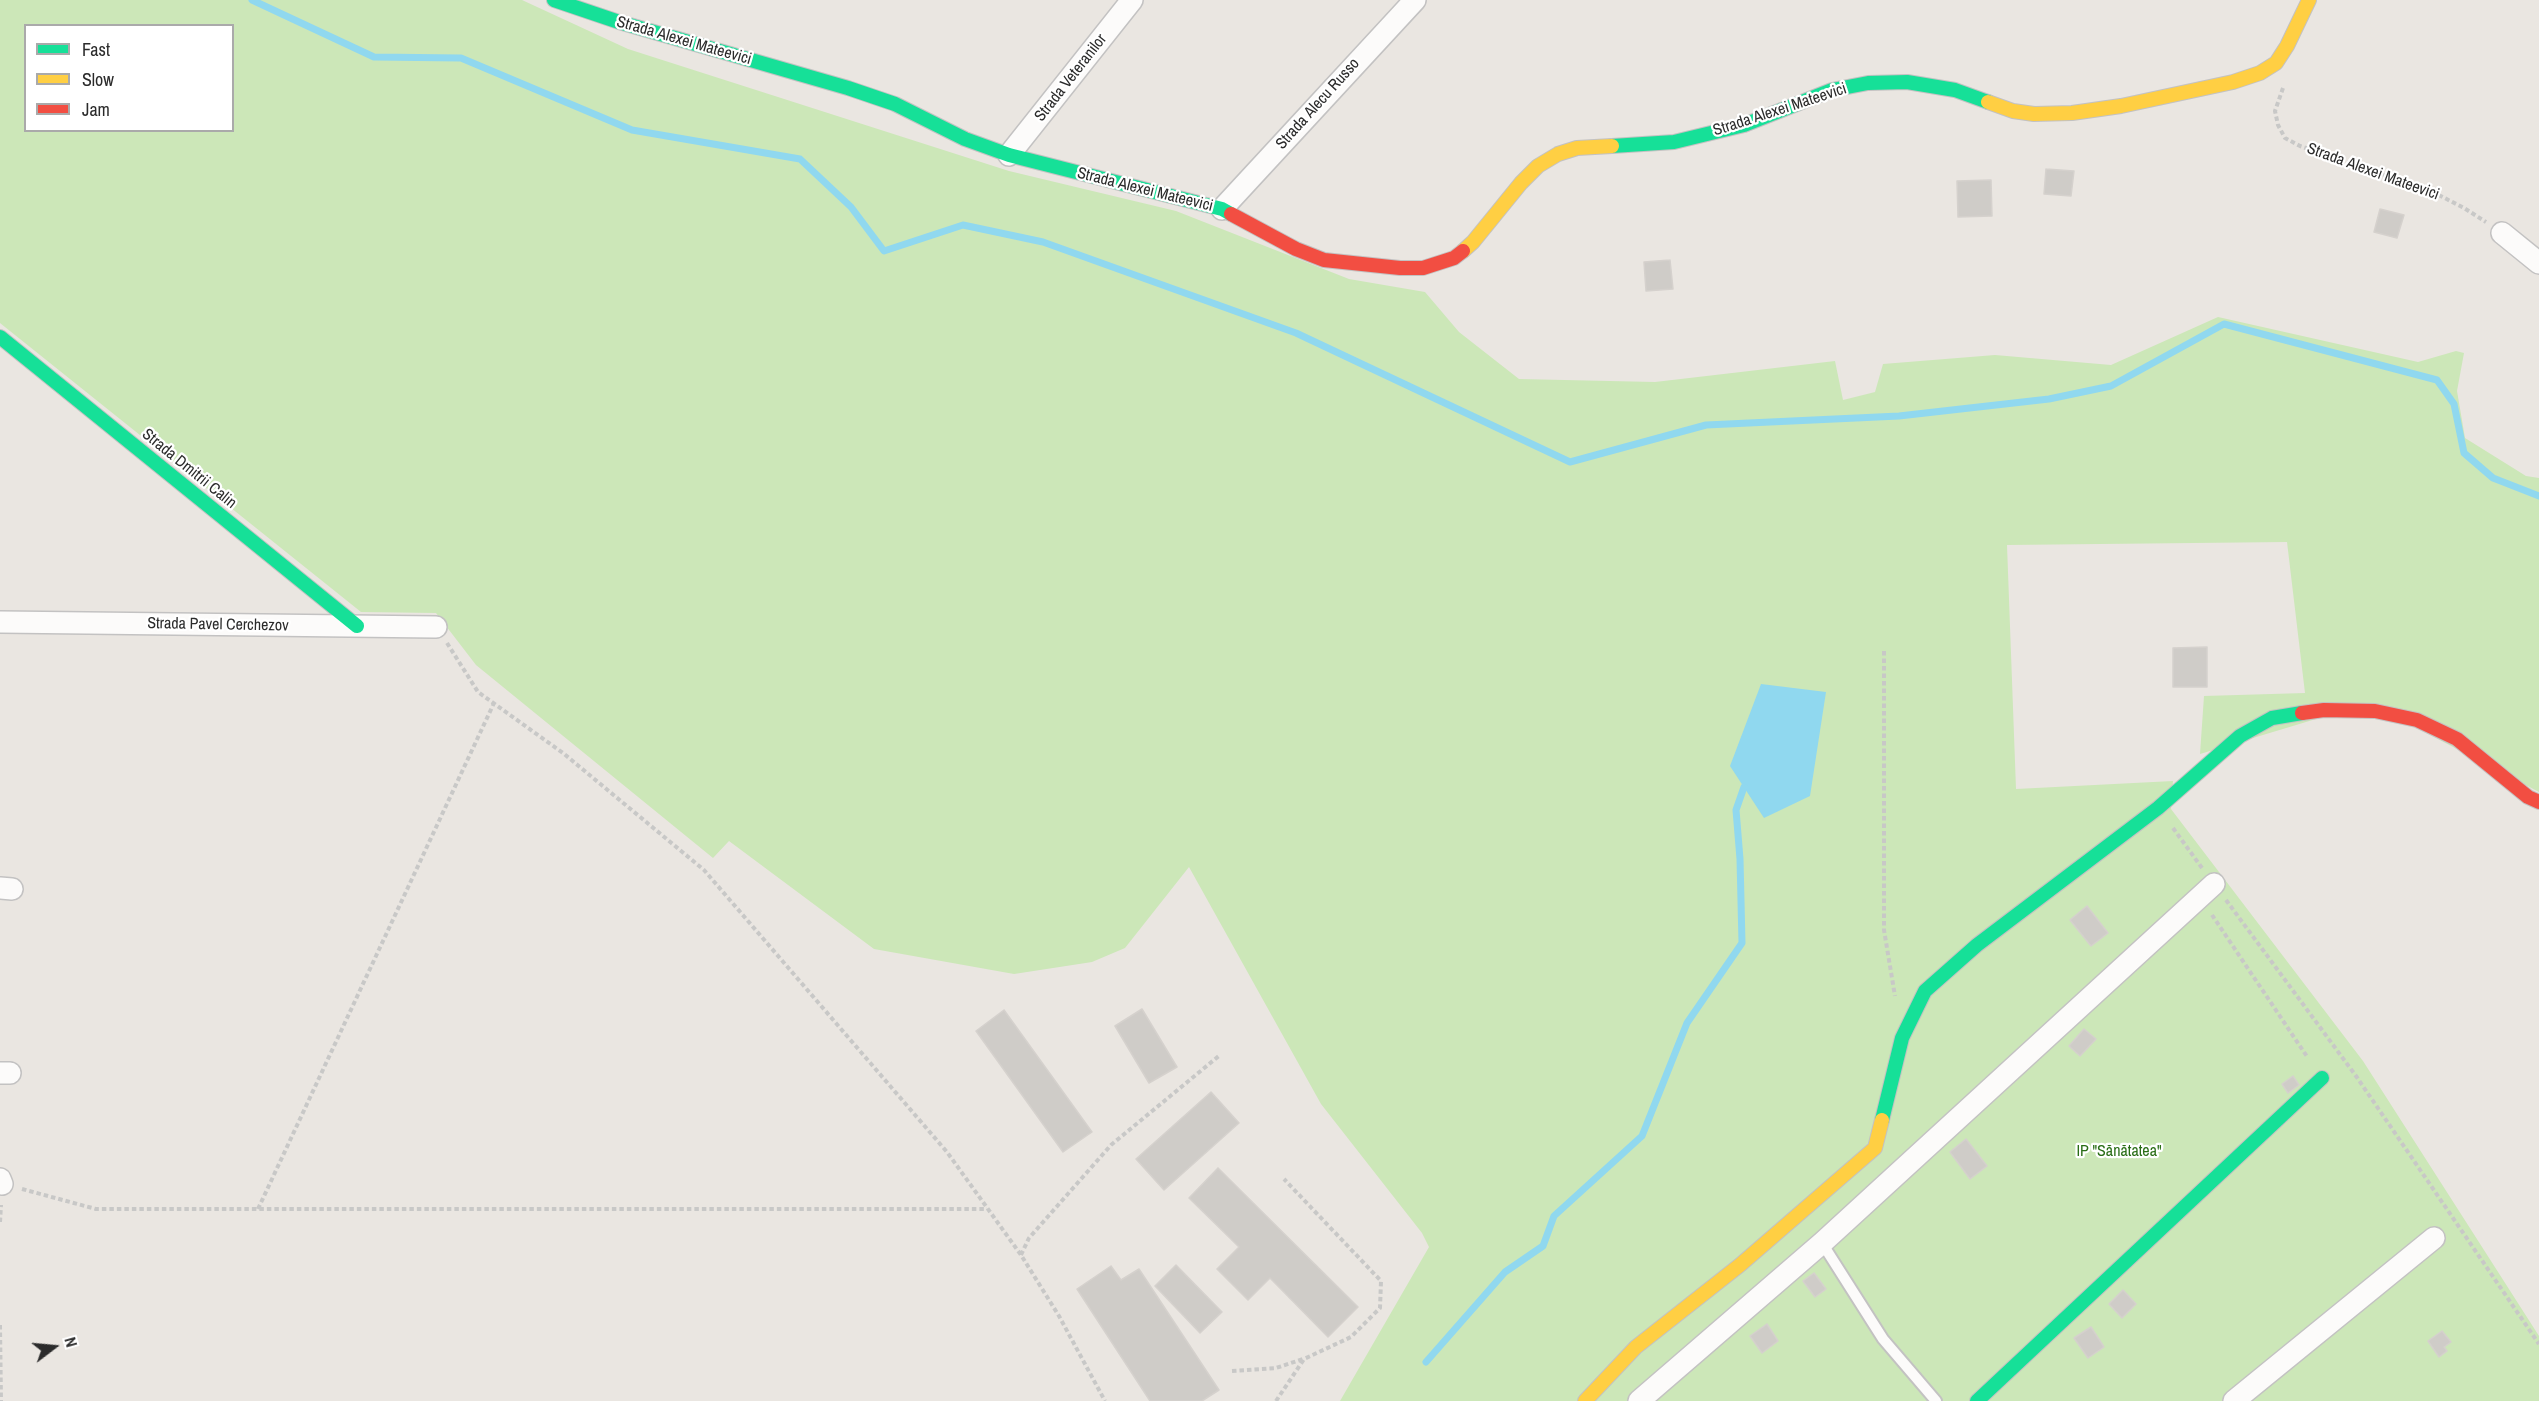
<!DOCTYPE html>
<meta charset="utf-8">
<style>
body{margin:0}
#map{position:relative;width:2539px;height:1401px;overflow:hidden;background:#eae6e1;font-family:"Archivo Narrow",sans-serif}
canvas{display:block}
.legend{position:absolute;left:24px;top:24px;width:210px;height:108px;box-sizing:border-box;background:#fff;border:2px solid #aaa;margin:0;padding:8px 10px;list-style:none;font-size:18px;color:#2b2b2b}
.legend li{display:flex;align-items:center;gap:12px;height:30px}
.legend b{width:30px;border:2px solid #aaa}
.north{position:absolute;left:24px;top:1317px;width:60px;height:60px;-webkit-text-stroke:4px #fff;paint-order:stroke;rotate:74deg;font-size:16px;font-weight:700;line-height:24px;text-align:center;color:#2b2b2b}
.north::after{content:'';display:block;margin:auto;width:21px;height:27px;background:#2b2b2b;clip-path:polygon(50% 0,100% 100%,50% 72%,0 100%)}
</style>
<div id="map">
<canvas width="2539" height="1401"></canvas>
<ul class="legend">
<li><b style="height:8px;background:#16e098"></b>Fast</li>
<li><b style="height:8px;background:#ffcf43"></b>Slow</li>
<li><b style="height:8px;background:#f24e42"></b>Jam</li>
</ul>
<div class="north">N</div>
</div>
<script>
const ctx = document.querySelector('canvas').getContext('2d');
ctx.lineJoin = 'round';
function fillPath(path, color) {
  ctx.fillStyle = color;
  ctx.fill(path, 'evenodd');
}
function poly(rows) {
  const path = new Path2D();
  for (const r of rows) {
    path.moveTo(r[0], r[1]);
    for (let i = 2; i < r.length; i += 2) path.lineTo(r[i], r[i + 1]);
  }
  return path;
}
function strokePath(path, color, width, dash) {
  ctx.strokeStyle = color;
  ctx.lineWidth = width;
  ctx.lineCap = dash ? 'butt' : 'round';
  ctx.setLineDash(dash || []);
  ctx.stroke(path);
}
function write(font, color, halo, rows, align = 'center') {
  ctx.font = font + ' "Archivo Narrow",sans-serif';
  ctx.lineWidth = 4.5;
  ctx.setLineDash([]);
  ctx.textBaseline = 'middle';
  ctx.strokeStyle = halo;
  ctx.fillStyle = color;
  for (const [text, x, y, turn = 0] of rows) {
    ctx.save();
    ctx.translate(x, y);
    ctx.rotate((+turn || 0) * Math.PI / 180);
    ctx.textAlign = isNaN(turn) ? turn : align;
    if (halo) ctx.strokeText(text, 0, 0);
    ctx.fillText(text, 0, 0);
    ctx.restore();
  }
}
fillPath(poly([
 [0,0,522,0,628,49,1009,171,1176,211,1349,279,1425,292,1459,332,1519,379,1655,382,1835,361,1843,400,1875,392,1883,364,1995,355,2111,365,2218,317,2418,362,2456,351,2464,353,2457,391,2465,438,2526,476,2539,478,2539,792,2369,703,2200,754,2204,696,2305,693,2287,542,2007,545,2016,789,2173,781,2171,809,2363,1061,2539,1336,2539,1401,1340,1401,1429,1247,1422,1233,1321,1104,1189,867,1125,948,1092,962,1014,974,874,949,729,841,713,858,476,665,436,613,361,612,0,323],
 [26,26,232,26,232,130,26,130]
]), '#cce7b8');
fillPath(poly([
 [1761,684,1826,692,1810,796,1764,818,1730,766]
]), '#90d8ef');
strokePath(poly([
 [252,0,374,57,461,58,632,130,800,159,851,207,884,251,963,225,1043,242,1296,333,1570,462,1706,425,1899,416,2049,399,2111,386,2224,324,2437,380,2454,404,2464,453,2493,478,2539,496],
 [1426,1362,1505,1272,1543,1246,1554,1216,1642,1136,1687,1023,1742,943,1740,859,1736,810,1744,787]
]), '#90d8ef', 7);
const building = poly([
 [2046,169,2074,171,2071,196,2044,194,2046,169],
 [1991,180,1992,216,1958,217,1957,181,1991,180],
 [2380,209,2404,215,2397,238,2374,232,2380,209],
 [1670,260,1673,289,1646,291,1644,262,1670,260],
 [2207,647,2207,687,2173,687,2173,648,2207,647],
 [2087,906,2108,933,2091,946,2070,920,2087,906],
 [1142,1009,1177,1067,1149,1083,1115,1026,1142,1009],
 [1004,1010,1092,1132,1063,1152,976,1031,1004,1010],
 [2084,1029,2096,1039,2080,1056,2069,1046,2084,1029],
 [2293,1076,2299,1085,2288,1093,2282,1084,2293,1076],
 [1211,1092,1239,1123,1164,1190,1136,1159,1211,1092],
 [1966,1139,1987,1166,1970,1179,1950,1152,1966,1139],
 [1218,1168,1358,1307,1328,1337,1270,1278,1248,1300,1217,1269,1239,1247,1189,1198,1218,1168],
 [1176,1265,1222,1312,1200,1333,1155,1286,1176,1265],
 [1111,1266,1121,1280,1139,1269,1219,1390,1202,1401,1150,1401,1077,1289,1111,1266],
 [1814,1273,1826,1289,1815,1297,1803,1281,1814,1273],
 [2123,1290,2136,1304,2122,1318,2109,1304,2123,1290],
 [1767,1324,1778,1341,1762,1353,1750,1336,1767,1324],
 [2091,1327,2104,1347,2088,1358,2074,1338,2091,1327],
 [2442,1331,2451,1342,2444,1347,2447,1351,2439,1357,2428,1341,2442,1331]
]);
fillPath(building, '#cfccc8');
strokePath(building, '#d5d1cd', 1.5);
const lane = poly([
 [1822,1243,1883,1339,1936,1401]
]);
const street = poly([
 [1009,155,1132,0],
 [1222,209,1415,0],
 [2502,233,2539,263],
 [0,622,436,627],
 [0,888,12,889],
 [0,1073,10,1073],
 [0,1179,2,1184],
 [1639,1401,1822,1243,2214,884],
 [2234,1401,2434,1238]
]);
const fast = poly([
 [554,0,619,22,848,88,895,104,965,139,1009,155,1222,209,1231,214],
 [1612,146,1674,142,1744,125,1832,90,1868,83,1907,82,1955,90,1988,102],
 [0,337,357,626],
 [1882,1120,1902,1038,1925,991,1977,945,2158,808,2240,736,2272,718,2302,713],
 [1977,1401,2322,1078]
]);
const slow = poly([
 [1988,102,2013,111,2034,114,2072,113,2121,106,2233,82,2260,73,2276,63,2287,46,2309,0],
 [1463,251,1473,242,1521,183,1538,166,1558,154,1577,148,1612,146],
 [1585,1401,1636,1347,1740,1265,1875,1148,1882,1120]
]);
const jam = poly([
 [1231,214,1296,249,1324,260,1400,268,1423,268,1454,258,1463,251],
 [2302,713,2324,710,2375,711,2417,720,2457,739,2528,797,2539,802]
]);
strokePath(lane, '#c3c2c2', 14);
strokePath(street, '#c3c2c2', 24);
strokePath(fast, '#c3c2c2', 16);
strokePath(slow, '#c3c2c2', 16);
strokePath(jam, '#c3c2c2', 16);
strokePath(poly([
 [2283,88,2275,111,2278,125,2285,138,2300,146,2433,192,2464,208,2486,222],
 [447,643,478,692,563,753,704,870,947,1152,1021,1255,1059,1316,1105,1401],
 [1884,651,1884,930,1895,996],
 [2173,828,2202,868],
 [2226,900,2356,1076,2539,1344],
 [2212,915,2308,1058],
 [22,1189,96,1209,987,1209],
 [258,1209,494,703],
 [0,1222,1,1205],
 [1021,1255,1029,1238,1111,1145,1220,1055],
 [0,1325,1,1401],
 [1232,1371,1276,1368,1303,1359],
 [1276,1401,1304,1359,1351,1337,1380,1308,1381,1281,1284,1179]
]), '#c8c8c7', 4, [4.5, 3]);
strokePath(lane, '#fcfbfa', 10);
strokePath(street, '#fcfbfa', 21);
strokePath(fast, '#16e098', 14);
strokePath(slow, '#ffcf43', 14);
strokePath(jam, '#f24e42', 14);
write('16px', '#2b2b2b', '#fff', [
 ["Strada Alexei Mateevici",684,41,16],
 ["Strada Veteranilor",1071,78,-52],
 ["Strada Alecu Russo",1318,104,-48],
 ["Strada Alexei Mateevici",1780,110,-18],
 ["Strada Alexei Mateevici",2373,172,20],
 ["Strada Alexei Mateevici",1145,190,14],
 ["Strada Dmitrii Calin",189,469,39],
 ["Strada Pavel Cerchezov",218,625,1]
]);
write('16px', '#296d16', '#fff', [
 ["IP \"Sănătatea\"",2119,1152]
]);
</script>
